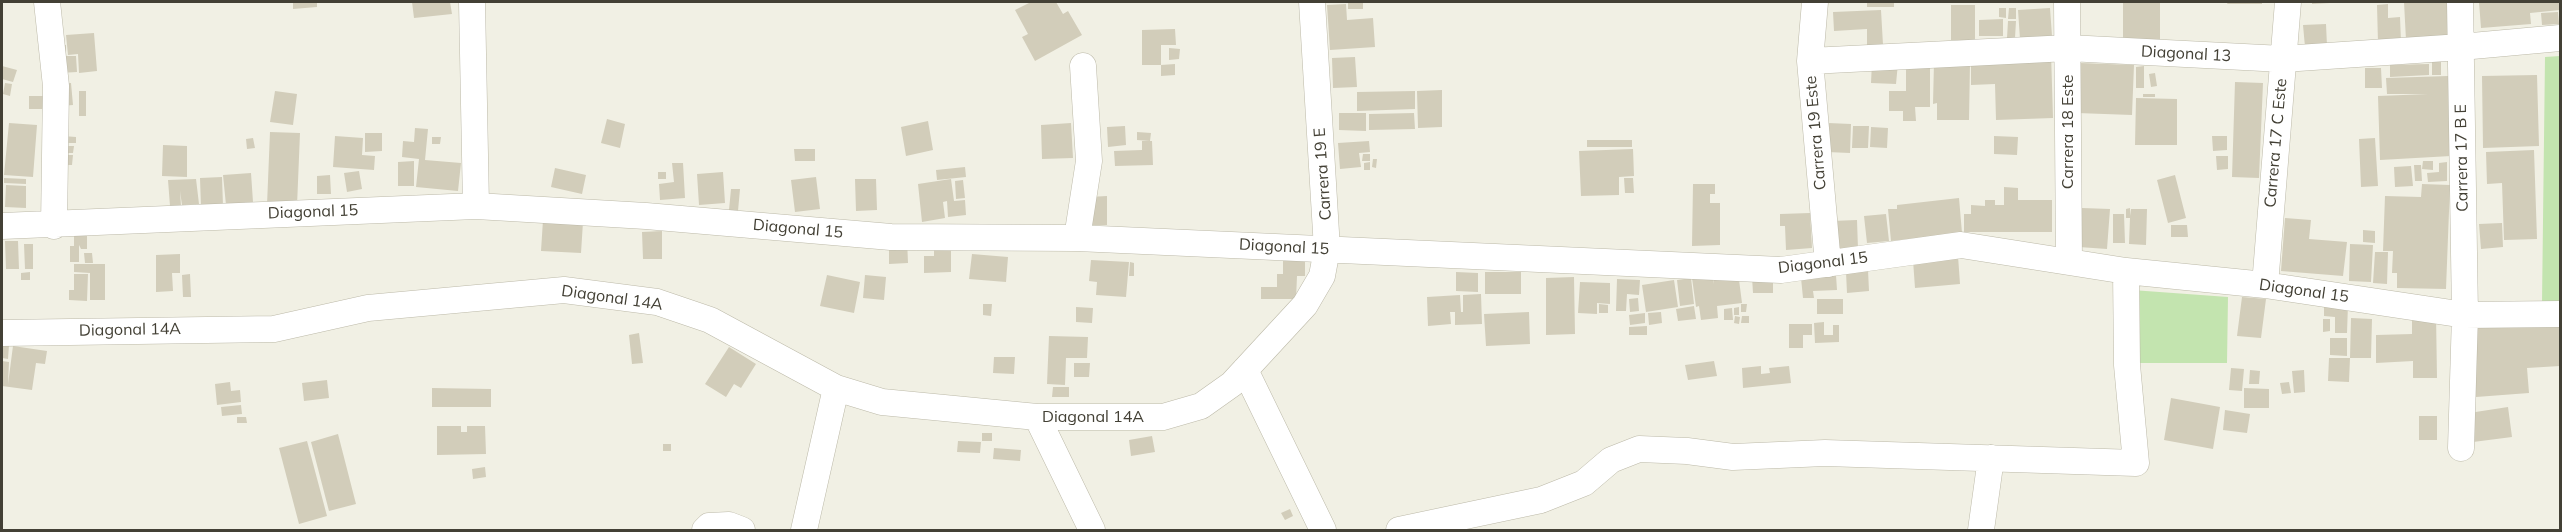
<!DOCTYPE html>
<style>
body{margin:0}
#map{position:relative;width:2562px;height:532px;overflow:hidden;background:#f1f0e4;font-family:Mulish,sans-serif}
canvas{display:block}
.frame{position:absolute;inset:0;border:3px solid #434035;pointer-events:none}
</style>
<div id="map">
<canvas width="2562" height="532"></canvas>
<div class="frame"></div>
</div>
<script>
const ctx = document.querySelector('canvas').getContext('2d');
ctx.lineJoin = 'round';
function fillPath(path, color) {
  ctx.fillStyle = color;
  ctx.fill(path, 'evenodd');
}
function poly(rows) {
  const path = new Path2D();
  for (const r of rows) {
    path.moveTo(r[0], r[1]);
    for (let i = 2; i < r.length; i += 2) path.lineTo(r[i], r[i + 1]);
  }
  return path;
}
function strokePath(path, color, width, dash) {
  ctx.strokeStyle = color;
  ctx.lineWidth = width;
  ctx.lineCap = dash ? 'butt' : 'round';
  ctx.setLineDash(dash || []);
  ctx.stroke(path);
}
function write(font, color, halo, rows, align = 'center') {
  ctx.font = font + ' Mulish,sans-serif';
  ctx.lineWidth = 5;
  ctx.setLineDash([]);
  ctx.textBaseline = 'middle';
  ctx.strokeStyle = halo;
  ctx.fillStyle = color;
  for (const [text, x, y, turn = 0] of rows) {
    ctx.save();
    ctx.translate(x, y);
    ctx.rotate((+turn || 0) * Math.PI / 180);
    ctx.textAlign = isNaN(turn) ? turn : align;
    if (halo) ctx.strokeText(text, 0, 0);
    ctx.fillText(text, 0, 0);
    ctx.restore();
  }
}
fillPath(poly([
 [2560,56,2560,301,2542,303,2545,57],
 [2132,290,2228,297,2227,363,2135,363]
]), '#c3e4af');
fillPath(poly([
 [293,2,317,2,317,7,293,9],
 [412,2,450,2,452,14,414,18],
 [1031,2,1056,2,1063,14,1068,11,1082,35,1035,61,1022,37,1028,34,1015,10],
 [1348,2,1363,2,1363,9,1348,9],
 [1867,2,1894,2,1894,7,1867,7],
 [2123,2,2160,2,2160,40,2123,40],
 [2228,2,2262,2,2262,4,2227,4],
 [2312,2,2330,2,2330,3,2312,4],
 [2404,2,2452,2,2454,37,2406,40],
 [2479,2,2560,2,2560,10,2530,13,2531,24,2481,28],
 [1346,4,1347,20,1373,18,1375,47,1330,50,1327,5],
 [2388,4,2388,18,2400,17,2401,42,2378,43,2377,5],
 [1951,5,1975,5,1975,40,1951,40],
 [1999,8,2006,8,2006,18,1999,17],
 [2009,8,2016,8,2016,19,2008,19],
 [2050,8,2052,36,2020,39,2018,10],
 [1881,10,1883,45,1867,45,1867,29,1834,31,1833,12],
 [2558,12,2559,24,2542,25,2541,13],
 [2003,19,2003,36,1979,36,1979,20],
 [2008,21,2016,21,2015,38,2007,38],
 [2326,24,2327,46,2305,47,2303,25],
 [1175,29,1176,45,1161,45,1161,65,1175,64,1175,75,1161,76,1161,65,1142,65,1142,30],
 [94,33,97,71,79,73,78,54,68,55,66,35],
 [59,45,66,45,66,56,76,56,77,72,60,73],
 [1169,48,1180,49,1179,59,1169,60],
 [2051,53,2053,118,1996,120,1995,84,1971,85,1971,57],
 [1355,57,1357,87,1333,88,1332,58],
 [2432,61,2441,61,2441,75,2432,75],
 [1872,62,1898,63,1896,84,1871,83],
 [1934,62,1970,63,1969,120,1937,120,1937,103,1933,104],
 [2080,63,2134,65,2132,115,2077,113],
 [1930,64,1930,107,1915,107,1916,121,1903,121,1903,111,1889,111,1889,91,1906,91,1906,65],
 [2429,64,2429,75,2390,77,2390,65],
 [2,66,17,70,13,82,2,79],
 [2144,66,2144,88,2136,88,2136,67],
 [2365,68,2381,68,2382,88,2365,88],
 [2155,73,2157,86,2151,87,2149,74],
 [2537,75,2539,146,2483,148,2482,76],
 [2448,76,2451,156,2380,160,2378,96,2428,94,2387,94,2386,78],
 [2235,82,2263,83,2259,178,2232,177],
 [5,83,12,84,10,96,3,94],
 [71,83,73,105,60,106,58,84],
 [1442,90,1442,127,1418,128,1417,91],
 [79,91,86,91,86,116,79,116],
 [275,91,297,94,293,125,270,122],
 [1415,91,1415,109,1357,111,1357,92],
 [2143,94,2155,94,2155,97,2143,97],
 [29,96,43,96,43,109,29,109],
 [2136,98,2177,99,2177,145,2135,145],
 [1339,113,1366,113,1366,131,1339,130],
 [1414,113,1415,129,1369,130,1369,114],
 [607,119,625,124,620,148,601,143],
 [928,121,933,150,906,156,901,127],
 [9,123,37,125,33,177,4,175],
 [1071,123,1073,158,1042,159,1041,125],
 [1828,123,1851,124,1850,153,1827,152],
 [1125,126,1126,145,1108,147,1107,127],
 [1853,126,1869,126,1868,148,1852,148],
 [1871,127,1888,128,1887,148,1870,147],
 [415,128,428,129,425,160,461,163,458,191,416,187,419,159,402,157,403,141,414,142],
 [270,132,300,133,297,206,267,205],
 [1137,132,1151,133,1150,141,1137,140],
 [365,133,382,133,382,151,365,152],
 [63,136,76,137,76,143,63,143],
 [335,136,363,138,362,155,375,156,374,170,333,167],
 [1994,136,2018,137,2017,155,1994,154],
 [2212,136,2227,136,2227,150,2213,151],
 [432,137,441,137,440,144,432,144],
 [253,138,255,148,247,149,246,139],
 [2375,138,2378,186,2361,187,2359,139],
 [1587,140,1632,140,1632,147,1587,147],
 [1142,141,1152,141,1153,165,1115,166,1114,151,1142,150],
 [1369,141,1370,152,1359,153,1361,167,1340,169,1338,143],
 [163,145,187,146,187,177,162,176],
 [65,146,74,146,73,153,64,153],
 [794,149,815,149,815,161,795,161],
 [1633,149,1634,176,1619,177,1619,195,1581,196,1579,151],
 [2534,150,2537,239,2504,240,2502,183,2487,184,2486,152],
 [1363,154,1370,154,1370,161,1362,161],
 [66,155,73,155,72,165,65,165],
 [2216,156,2228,156,2228,169,2217,170],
 [1373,159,1377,159,1376,168,1372,167],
 [414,161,414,186,398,186,398,162],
 [2423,161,2433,161,2433,170,2422,169],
 [1370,162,1370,170,1364,170,1364,163],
 [2447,162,2447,181,2428,182,2427,173,2439,172,2439,163],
 [672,163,683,163,685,198,660,200,659,184,674,182],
 [2414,165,2421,165,2422,181,2415,181],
 [2411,166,2413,186,2395,187,2394,167],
 [965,167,966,177,937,180,936,170],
 [555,168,586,175,582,194,551,187],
 [359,171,362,189,347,192,344,173],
 [658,172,666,172,666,179,658,179],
 [723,172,725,203,699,205,697,174],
 [251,173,253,202,226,205,223,175],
 [330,175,331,194,317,194,317,176],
 [2175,175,2186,218,2168,223,2157,180],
 [222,177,223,206,201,207,200,178],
 [816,177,820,209,795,212,791,180],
 [4,178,26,179,26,184,4,183],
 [1624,178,1633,178,1634,193,1625,193],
 [196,179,199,204,182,205,180,191,181,206,170,206,168,180],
 [855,179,876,179,877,210,856,211],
 [951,179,954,201,965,200,966,215,948,217,947,201,943,202,945,218,922,222,918,184],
 [963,180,965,198,956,199,955,181],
 [1693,184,1715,184,1715,194,1710,194,1710,203,1720,203,1720,245,1692,246],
 [2422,184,2450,185,2446,289,2397,288,2397,273,2392,273,2393,251,2383,251,2385,196,2421,197],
 [6,185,26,186,26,208,5,207],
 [2004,187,2018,188,2018,200,2052,200,2052,232,1964,232,1964,214,1971,214,1971,205,1985,206,1985,200,1995,200,1995,205,2004,205],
 [731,189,740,189,738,211,729,210],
 [1107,196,1107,225,1089,225,1089,197],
 [1959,198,1962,233,1891,241,1888,209,1897,209,1897,205],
 [2082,208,2110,209,2107,249,2079,247],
 [2130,208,2130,216,2131,209,2147,209,2146,245,2129,244,2130,218,2126,218,2126,209],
 [1810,213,1812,248,1786,250,1785,226,1780,226,1780,214],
 [1886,214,1889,241,1867,243,1864,216],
 [2113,214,2124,214,2125,243,2113,243],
 [2285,218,2311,220,2309,239,2347,242,2343,276,2281,271],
 [543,220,583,222,581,253,541,251],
 [1857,220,1858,249,1832,250,1831,221],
 [2502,223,2503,247,2481,249,2479,224],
 [2171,225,2187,225,2188,237,2171,237],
 [2363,230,2375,231,2375,243,2363,242],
 [662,231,662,259,643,259,642,232],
 [74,236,87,236,87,249,81,249,79,245,79,262,70,262,70,246,74,246],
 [889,239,907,239,908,263,889,264],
 [951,239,951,272,924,273,924,256,934,256,934,240],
 [5,241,18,241,19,269,6,269],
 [24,244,33,244,33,269,25,269],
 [2350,244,2373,245,2371,282,2349,281],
 [2375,252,2388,252,2387,284,2373,283],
 [84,253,92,253,93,263,85,263],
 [180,254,180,273,172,273,173,291,156,292,156,255],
 [972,254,1008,257,1006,282,969,279],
 [1958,256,1960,284,1915,288,1913,260],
 [1091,260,1129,262,1126,297,1096,295,1097,282,1089,281],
 [1283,261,1305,261,1305,276,1297,276,1296,299,1261,299,1261,287,1277,287,1277,274,1283,274],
 [1130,262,1134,263,1134,276,1129,276],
 [74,264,105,264,105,300,90,300,90,273,74,272],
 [1868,270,1869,291,1847,293,1846,272],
 [30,272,30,280,21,280,21,273],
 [1456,272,1478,273,1478,292,1456,291],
 [1485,272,1521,272,1521,294,1485,294],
 [1738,272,1742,303,1717,306,1718,318,1701,320,1699,306,1696,307,1692,278,1712,275,1714,284,1713,275],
 [74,274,88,274,87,301,69,300,69,290,74,290],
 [190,274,191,297,183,297,182,275],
 [827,275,860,282,854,313,820,306],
 [865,275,886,277,884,300,863,298],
 [1836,275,1837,290,1813,291,1814,298,1803,298,1801,278],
 [1773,276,1773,293,1753,293,1752,277],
 [1574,277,1575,334,1546,335,1546,278],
 [1691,278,1694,304,1680,306,1677,280],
 [1617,279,1640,280,1639,295,1627,294,1626,311,1616,311],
 [1674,280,1678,307,1646,312,1642,285],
 [1580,282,1610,283,1610,304,1597,303,1597,314,1578,313],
 [1481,294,1482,324,1455,325,1455,312,1450,312,1451,324,1428,326,1427,297,1460,295,1461,312,1463,312,1463,295],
 [2242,297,2266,299,2261,338,2237,336],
 [1638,298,1639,311,1630,312,1629,299],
 [1817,299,1843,299,1843,314,1817,314],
 [2324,303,2348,304,2347,333,2335,333,2335,317,2324,316],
 [983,304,992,304,991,316,983,315],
 [1599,304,1608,305,1608,313,1599,313],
 [1741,304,1747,304,1746,312,1741,312],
 [1694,306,1696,319,1678,321,1676,309],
 [1076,307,1093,308,1092,323,1076,322],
 [1739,307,1739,315,1734,315,1734,308],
 [1732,308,1733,320,1724,320,1724,309],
 [1529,312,1530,344,1486,346,1484,314],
 [1661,312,1662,323,1649,325,1648,313],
 [1645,313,1645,323,1630,325,1629,315],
 [2412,314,2436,314,2437,378,2413,378,2413,361,2376,363,2376,335,2412,334],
 [1735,316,1740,317,1739,324,1734,323],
 [1742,316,1749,316,1749,323,1741,323],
 [2351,318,2372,319,2371,358,2350,358,2349,382,2328,381,2329,358,2350,358],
 [2323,319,2330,319,2330,331,2323,332],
 [1824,322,1824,335,1833,335,1833,325,1839,325,1839,342,1815,343,1814,323],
 [2518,322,2518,327,2560,324,2560,366,2527,368,2529,393,2476,397,2471,326],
 [1789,324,1812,324,1812,335,1803,335,1803,348,1789,348],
 [1647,326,1647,335,1629,335,1629,327],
 [639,333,643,363,632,364,629,335],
 [1049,336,1088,337,1087,358,1066,358,1065,385,1047,384],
 [2330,338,2347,338,2347,356,2330,355],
 [2,344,9,345,8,359,2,358],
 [13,346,47,351,45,364,36,363,32,390,2,386,2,361,9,362,8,384],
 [729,347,756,364,741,388,734,384,726,397,705,384],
 [994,357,1015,357,1014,374,993,373],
 [1714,361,1717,376,1688,380,1685,365],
 [1074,363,1090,363,1089,377,1074,377],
 [1761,366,1761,374,1770,373,1769,368,1789,366,1791,383,1743,388,1742,368],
 [2231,368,2244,369,2242,391,2229,390],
 [2250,370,2260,371,2259,384,2249,384],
 [2304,370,2305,392,2294,393,2292,371],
 [327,380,329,398,304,401,302,383],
 [230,382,231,391,240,390,241,402,217,405,215,384],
 [2289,382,2291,393,2282,394,2280,383],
 [1053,387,1069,387,1069,397,1052,397],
 [432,388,491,389,491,407,432,407],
 [2244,388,2269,389,2269,408,2244,408],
 [2171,398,2220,407,2213,449,2164,440],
 [241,405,242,414,222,416,221,407],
 [2508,407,2512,437,2473,442,2469,413],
 [2225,410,2250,414,2247,433,2223,430],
 [2419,416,2437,416,2437,440,2419,440],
 [237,417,246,417,247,423,237,423],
 [437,426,461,426,461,432,467,432,467,426,485,426,486,454,437,455],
 [982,433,992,433,992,441,982,441],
 [338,434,356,504,329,511,311,442],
 [1152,436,1155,452,1131,456,1129,440],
 [307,441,327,516,299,524,279,448],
 [958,441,981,442,980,453,957,452],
 [663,444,671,444,671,451,663,451],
 [994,448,1021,450,1020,461,993,459],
 [485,467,486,477,473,479,472,469],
 [1290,509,1293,516,1285,520,1281,513]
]), '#d2cdba');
const minor = poly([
 [47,2,56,86,54,226],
 [472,2,476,206],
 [1815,2,1810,61,1828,264],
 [2067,2,2069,262],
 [2460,2,2465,315,2461,448],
 [1810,61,2068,48,2283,59,2461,47,2560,38],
 [2,226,476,206,646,216,891,237,1077,238,1781,270,1961,245,2126,271,2265,285,2465,315,2560,314],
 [1077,238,1089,161,1083,66],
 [2265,285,2288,2],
 [2,333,274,329,368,308,564,290,657,302,710,320,836,388,882,402,1037,417,1163,417,1201,406,1232,384,1305,305,1322,276,1327,249,1312,2],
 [1245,370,1323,530],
 [1037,417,1092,530],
 [705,530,709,526,729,525,742,530],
 [804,530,836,388],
 [1399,530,1541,500,1584,483,1611,460,1639,449,1687,451,1733,457,1825,453,2136,463,2127,365,2126,271],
 [1981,530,1991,458]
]);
strokePath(minor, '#bcb9a8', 27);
strokePath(minor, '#fff', 26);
write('16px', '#434035', '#fff', [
 ["Diagonal 13",2186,54,3],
 ["Carrera 18 Este",2068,132,-90],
 ["Carrera 19 Este",1816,133,-95],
 ["Carrera 17 C Este",2276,143,-85],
 ["Carrera 17 B E",2462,158,-91],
 ["Carrera 19 E",1323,174,-94],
 ["Diagonal 15",313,212,-2],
 ["Diagonal 15",798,229,5],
 ["Diagonal 15",1284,247,3],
 ["Diagonal 15",1823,263,-7],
 ["Diagonal 15",2304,291,8],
 ["Diagonal 14A",612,298,8],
 ["Diagonal 14A",130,330,-1],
 ["Diagonal 14A",1093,417]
]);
</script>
